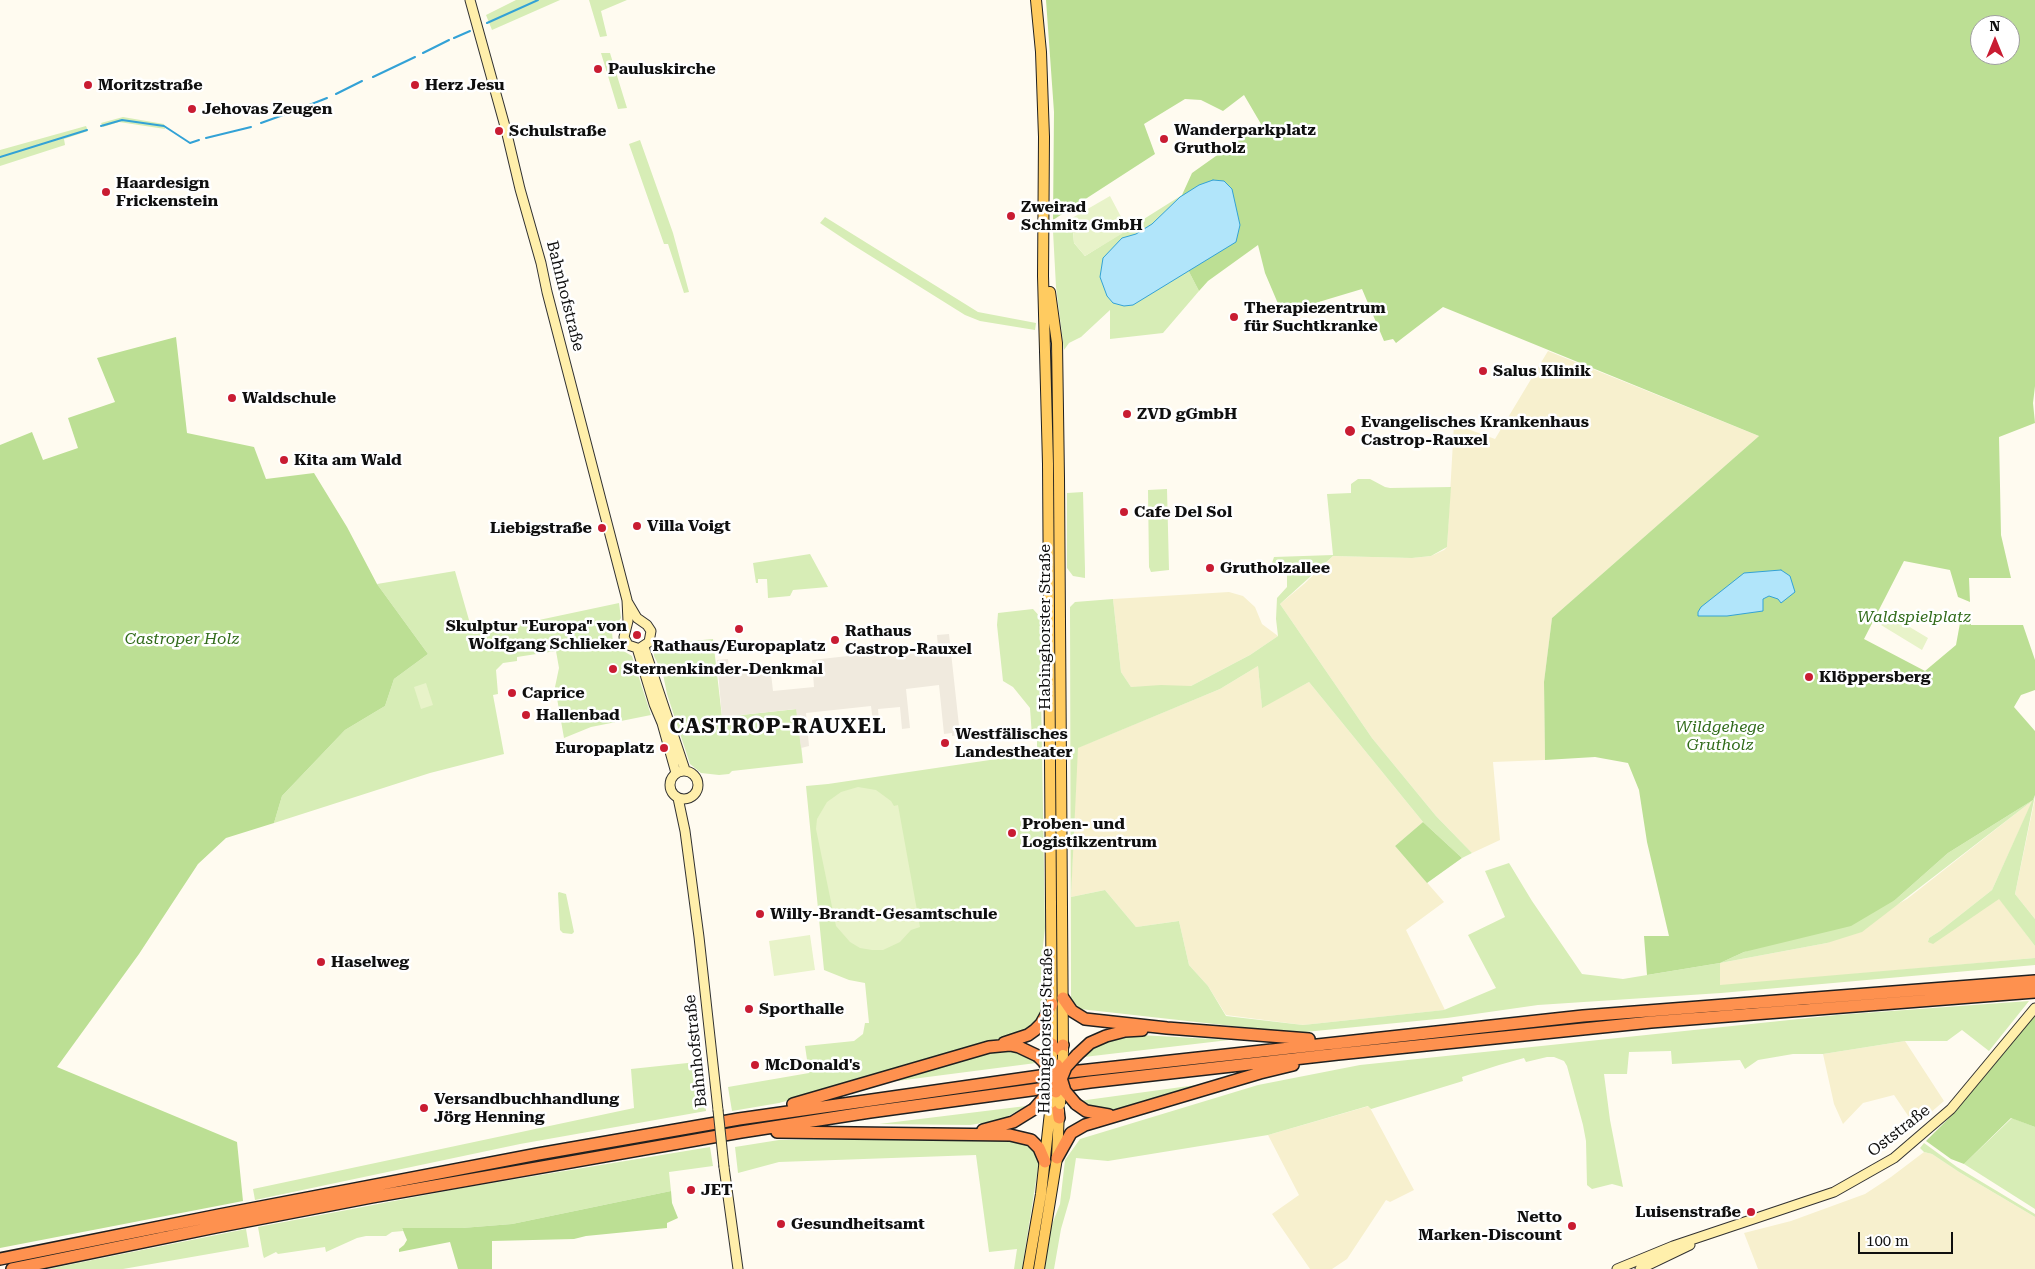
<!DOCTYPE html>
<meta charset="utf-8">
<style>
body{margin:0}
#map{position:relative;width:2035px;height:1269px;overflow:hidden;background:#fffbf0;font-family:"Roboto Serif",serif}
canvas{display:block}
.north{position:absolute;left:1970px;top:15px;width:50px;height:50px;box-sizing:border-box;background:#fff;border:1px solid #9f9f9f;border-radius:50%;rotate:0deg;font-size:14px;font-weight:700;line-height:20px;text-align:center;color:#0f0f0f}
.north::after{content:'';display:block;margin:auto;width:18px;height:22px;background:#c91c32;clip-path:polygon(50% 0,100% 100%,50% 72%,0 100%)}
.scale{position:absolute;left:1858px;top:1232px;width:95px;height:22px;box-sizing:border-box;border:2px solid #0f0f0f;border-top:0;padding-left:6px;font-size:15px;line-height:18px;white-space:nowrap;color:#0f0f0f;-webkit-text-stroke:4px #fff;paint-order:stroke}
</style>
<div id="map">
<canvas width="2035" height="1269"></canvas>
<div class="north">N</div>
<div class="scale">100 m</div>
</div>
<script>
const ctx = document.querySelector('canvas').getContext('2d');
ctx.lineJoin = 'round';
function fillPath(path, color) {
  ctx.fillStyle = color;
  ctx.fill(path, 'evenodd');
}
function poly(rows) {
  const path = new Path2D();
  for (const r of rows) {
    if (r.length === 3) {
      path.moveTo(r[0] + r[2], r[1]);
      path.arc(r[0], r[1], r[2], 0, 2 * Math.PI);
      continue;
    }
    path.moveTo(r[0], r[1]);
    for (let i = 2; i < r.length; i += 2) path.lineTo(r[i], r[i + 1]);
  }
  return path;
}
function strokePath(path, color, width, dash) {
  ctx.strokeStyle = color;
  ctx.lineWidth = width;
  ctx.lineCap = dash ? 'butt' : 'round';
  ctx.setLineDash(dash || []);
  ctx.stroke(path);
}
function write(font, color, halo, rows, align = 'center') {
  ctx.font = font + ' "Roboto Serif",serif';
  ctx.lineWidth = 5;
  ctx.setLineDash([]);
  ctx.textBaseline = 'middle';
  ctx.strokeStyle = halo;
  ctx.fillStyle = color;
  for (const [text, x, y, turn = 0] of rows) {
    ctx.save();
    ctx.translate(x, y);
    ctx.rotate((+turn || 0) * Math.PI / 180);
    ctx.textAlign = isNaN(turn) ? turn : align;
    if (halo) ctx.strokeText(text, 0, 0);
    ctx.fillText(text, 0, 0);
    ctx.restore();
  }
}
fillPath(poly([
 [1548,351,1759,436,1552,618,1544,682,1545,760,1493,762,1500,840,1472,853,1436,816,1372,738,1280,604,1304,584,1333,556,1412,558,1431,556,1444,550,1447,547,1454,424,1495,439],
 [1229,592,1243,596,1255,607,1262,624,1278,636,1250,655,1191,686,1131,687,1121,672,1113,599],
 [1258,666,1262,707,1309,682,1423,822,1395,846,1444,902,1406,930,1445,1010,1303,1025,1226,1015,1208,986,1189,965,1179,921,1136,927,1105,890,1071,897,1077,748,1220,689],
 [2035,798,2035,919,2015,894],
 [2033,800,1992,890,1940,931,1929,938,1928,941,1999,898,2035,946,2035,958,1720,986,1720,963,1827,943,1907,899],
 [1905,1041,1944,1101,1915,1126,1894,1095,1863,1103,1843,1124,1834,1104,1823,1054],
 [1369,1106,1414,1190,1390,1202,1386,1200,1347,1259,1332,1269,1310,1269,1272,1214,1299,1195,1268,1135],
 [1924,1152,1932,1154,1959,1172,2035,1217,2035,1269,1758,1269,1744,1233,1791,1221,1865,1194,1891,1177]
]), '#f7f0ce');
fillPath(poly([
 [516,0,560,0,492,30,486,15],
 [589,0,627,0,601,11,607,36,600,37],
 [601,53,610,53,627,108,618,109],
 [123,117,164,124,165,129,119,122,103,127,101,123],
 [86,126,88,131,64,139,65,145,0,166,0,150],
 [640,140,673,233,689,292,684,293,668,244,664,244,629,144],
 [1182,195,1217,239,1186,266,1199,291,1163,333,1110,339,1110,310,1081,337,1069,343,1064,350,1056,287,1053,231,1072,218,1074,243,1085,256],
 [825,217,978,312,1036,323,1035,330,980,321,965,315,853,245,820,223],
 [1358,479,1370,479,1385,487,1390,488,1451,487,1447,547,1431,556,1412,558,1333,556,1280,604,1372,738,1436,816,1472,853,1462,858,1423,822,1309,682,1262,708,1258,666,1220,689,1078,748,1071,897,1105,890,1136,927,1179,921,1189,965,1208,986,1226,1016,1303,1025,1444,1010,1496,988,1468,935,1505,917,1485,871,1509,863,1532,901,1582,974,1623,979,1720,963,1744,952,1895,900,1948,853,2033,800,2035,795,2015,894,2035,919,2035,946,1999,899,1933,944,1928,942,1929,938,1940,931,1992,890,2032,801,1862,932,1827,943,1720,963,1720,985,2035,958,2035,965,1721,993,1538,1005,1447,1018,1295,1033,1080,1009,1071,999,1070,607,1075,602,1113,599,1121,672,1131,687,1161,685,1191,686,1250,655,1278,636,1276,619,1277,598,1287,587,1287,573,1270,569,1274,557,1333,555,1327,494,1351,493,1351,484],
 [1167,489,1169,570,1151,572,1149,567,1148,490],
 [1083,492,1085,569,1085,578,1073,576,1067,568,1067,493],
 [810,554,828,587,793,590,790,596,768,598,767,579,758,579,758,583,756,583,753,563],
 [455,571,473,634,619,603,621,618,612,631,613,645,632,656,651,715,591,727,564,738,555,687,559,668,556,651,517,657,517,661,503,663,496,670,498,694,493,695,504,754,430,773,274,823,282,796,345,730,385,706,394,679,428,654,377,584],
 [1033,609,1042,619,1041,694,1045,928,1043,946,1042,1009,1037,1022,1021,1033,812,1094,779,1103,732,1111,728,1087,809,1073,805,1046,854,1041,863,1034,865,1023,869,1023,865,983,849,980,824,970,806,786,828,784,1037,753,1037,737,1032,737,1030,708,1013,687,1003,681,997,625,998,613],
 [713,639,722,717,797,709,803,763,732,771,729,774,719,775,701,773,690,764,667,694,663,674,654,656,654,651,661,644],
 [559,892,566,894,574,932,572,934,563,933,560,930,558,893],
 [2029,1001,1989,1051,1962,1030,1947,1041,1905,1041,1823,1054,1793,1054,1758,1060,1745,1069,1740,1060,1672,1064,1671,1051,1629,1052,1627,1074,1604,1074,1610,1120,1623,1187,1612,1184,1592,1189,1587,1185,1586,1141,1583,1125,1567,1066,1564,1061,1554,1057,1547,1057,1526,1062,1524,1058,1499,1065,1462,1077,1463,1081,1414,1096,1371,1109,1368,1106,1268,1135,1108,1161,1076,1158,1070,1198,1061,1229,1054,1269,1044,1269,1051,1227,1060,1204,1065,1160,1080,1139,1258,1085,1360,1065,1837,1015],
 [1140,1035,1229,1040,1084,1057,1093,1048,1109,1041],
 [1013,1050,1033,1057,1036,1063,889,1082,983,1052],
 [697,1062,701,1065,706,1111,520,1144,255,1200,253,1189,634,1108,631,1069],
 [1211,1083,1139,1105,1112,1110,1092,1108,1079,1101],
 [1026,1106,1001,1120,970,1125,879,1124],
 [2012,1118,2035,1127,2035,1209,1964,1164],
 [947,1138,1011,1138,1031,1145,1039,1162,1022,1269,1014,1269,1017,1249,989,1252,976,1155,779,1162,738,1173,735,1147,779,1140],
 [1924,1143,1957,1167,2035,1214,2035,1217,1959,1172,1932,1154,1924,1152,1920,1148],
 [710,1147,713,1166,669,1172,671,1191,512,1224,462,1228,402,1228,403,1231,392,1232,386,1236,366,1236,357,1238,326,1252,325,1247,278,1254,276,1252,264,1258,263,1255,258,1227,462,1188],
 [246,1229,249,1247,123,1269,48,1269]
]), '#d7edb6');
fillPath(poly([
 [1046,0,2035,0,2035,386,2033,403,2035,423,1999,437,2001,535,2011,578,1969,578,1970,602,1958,597,1950,570,1904,561,1864,639,1925,671,1956,645,1962,612,1970,617,1971,625,2023,625,2035,660,2035,690,2021,695,2014,707,2035,731,2035,795,2033,800,1948,853,1895,900,1851,926,1744,952,1720,963,1647,975,1644,936,1669,936,1647,842,1639,790,1628,763,1595,757,1545,760,1544,682,1552,618,1759,436,1443,307,1396,343,1393,339,1384,341,1362,289,1282,313,1265,273,1258,245,1208,281,1199,291,1186,266,1217,238,1182,195,1192,173,1261,124,1244,95,1223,111,1201,100,1185,99,1144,124,1155,154,1053,220,1054,112],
 [1980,25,2010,25,2010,55,1980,55],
 [176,337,187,433,254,447,266,479,314,473,347,527,377,584,428,654,394,679,385,706,345,730,282,796,274,823,226,838,198,864,139,954,57,1067,237,1142,243,1201,0,1248,0,445,32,432,43,460,78,448,68,418,115,402,97,358],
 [1423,822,1462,858,1427,883,1395,846],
 [2035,1014,2035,1127,2011,1118,1964,1164,1951,1159,1926,1141,1954,1113],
 [671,1191,672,1203,678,1218,667,1223,667,1228,586,1236,574,1239,492,1241,492,1269,458,1269,450,1242,399,1252,399,1249,404,1245,407,1240,402,1228,462,1228,512,1224]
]), '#bcdf94');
fillPath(poly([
 [1110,196,1128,230,1085,256,1074,243,1072,218],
 [1888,614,1928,638,1922,650,1881,625],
 [426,683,433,705,421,709,414,687],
 [858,787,876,790,891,801,894,806,898,805,920,927,911,930,900,942,883,950,872,950,860,948,850,942,836,926,816,829,817,819,827,802,841,792],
 [810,935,815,970,774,976,769,941]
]), '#e8f3c9');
fillPath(poly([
 [949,634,960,735,952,736,952,733,944,734,939,685,906,689,910,728,902,729,900,707,878,709,880,731,874,731,871,706,806,713,809,746,801,748,796,709,722,717,717,660,728,659,729,668,770,664,773,691,814,687,812,660,938,646,937,635]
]), '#f0eade');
const water = poly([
 [1213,180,1224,181,1232,189,1240,225,1236,242,1133,305,1124,306,1113,303,1107,296,1100,277,1103,258,1122,238,1136,234,1152,224,1180,197,1199,185,1213,180],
 [1781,570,1790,576,1795,592,1781,603,1778,599,1769,596,1763,599,1763,611,1727,616,1698,616,1698,612,1701,607,1744,573,1781,570]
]);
fillPath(water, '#b1e5fa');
strokePath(water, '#33a2d6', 1);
strokePath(poly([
 [487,23,538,0],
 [454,38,470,31],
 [423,53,449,40],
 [373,77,415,57],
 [336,94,362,81],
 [304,107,327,98],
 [261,123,297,110],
 [101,126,122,120,164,126,190,143,199,140],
 [206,138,251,127],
 [0,157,87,130]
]), '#33a2d6', 2);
const secondary = poly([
 [470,0,506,130,520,189,541,263,547,292,627,600,628,621,624,637,628,645,637,648],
 [627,601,637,618,647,625,651,631,649,642,640,648],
 [644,647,685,770],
 [637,648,654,704,662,723,676,773],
 [684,785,14],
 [678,798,685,831,699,937,718,1110],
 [724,1167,738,1269],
 [1617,1269,1673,1246,1834,1192,1894,1158,1951,1109,2035,1008],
 [1640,1269,1690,1245]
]);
const primary = poly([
 [1036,0,1041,52,1044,137,1043,276,1048,464,1052,1051],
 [1050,292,1057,343,1059,478,1063,1052],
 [1028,1269,1041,1194,1051,1103],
 [1039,1269,1057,1158,1059,1111]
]);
const highway = poly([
 [1063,998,1072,1011,1085,1019,1167,1028,1309,1039],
 [1004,1043,1028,1035,1035,1030,1041,1024,1052,1004],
 [1052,1044,1057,1065],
 [1077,1055,1090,1043,1106,1036,1125,1031,1142,1030],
 [1057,1064,1063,1045],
 [1056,1094,1059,1118],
 [793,1104,989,1047,1010,1045,1019,1047,1038,1056],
 [1076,1104,1086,1111,1109,1115],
 [983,1130,1013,1122,1034,1109],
 [777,1132,1010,1135,1031,1140,1039,1148,1045,1162],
 [1057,1158,1071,1133,1085,1125,1260,1073,1293,1065],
 [0,1259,219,1215,538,1154,739,1119,1061,1073,1583,1016,2035,981],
 [12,1269,216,1227,372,1197,741,1132,870,1112,1090,1082,1338,1054,1651,1022,2035,992]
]);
strokePath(secondary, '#313131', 11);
strokePath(primary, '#202020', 12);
strokePath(highway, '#202020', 14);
strokePath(secondary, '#ffefab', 9);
strokePath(primary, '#ffcb60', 10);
strokePath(highway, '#fe914f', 11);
const secondaryBridge = poly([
 [718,1110,724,1167]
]);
const primaryBridge = poly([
 [1051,1103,1052,1056],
 [1060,1104,1063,1055]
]);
const highwayBridge = poly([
 [1038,1056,1044,1062,1053,1080],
 [1061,1078,1065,1091,1076,1104],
 [1056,1092,1066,1067,1077,1055],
 [1034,1109,1046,1095,1057,1065]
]);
strokePath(secondaryBridge, '#313131', 11, []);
strokePath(primaryBridge, '#202020', 12, []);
strokePath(highwayBridge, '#202020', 14, []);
strokePath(secondaryBridge, '#ffefab', 9);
strokePath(primaryBridge, '#ffcb60', 10);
strokePath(highwayBridge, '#fe914f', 11);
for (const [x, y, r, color] of [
 [598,69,5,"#c91c32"],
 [88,85,5,"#c91c32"],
 [415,85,5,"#c91c32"],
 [192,109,5,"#c91c32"],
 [499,131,5,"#c91c32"],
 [1164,139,5,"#c91c32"],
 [106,192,5,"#c91c32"],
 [1011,216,5,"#c91c32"],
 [1234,317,5,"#c91c32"],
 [1483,371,5,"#c91c32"],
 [232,398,5,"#c91c32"],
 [1127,414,5,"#c91c32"],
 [1350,431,6,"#c91c32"],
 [284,460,5,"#c91c32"],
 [1124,512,5,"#c91c32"],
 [637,526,5,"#c91c32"],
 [602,528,5,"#c91c32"],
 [1210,568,5,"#c91c32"],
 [739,629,5,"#c91c32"],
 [637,635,5,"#c91c32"],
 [835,640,5,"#c91c32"],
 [613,669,5,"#c91c32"],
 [1809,677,5,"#c91c32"],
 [512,693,5,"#c91c32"],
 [526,715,5,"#c91c32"],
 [945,743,5,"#c91c32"],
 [664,748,5,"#c91c32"],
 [1012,833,5,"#c91c32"],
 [760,914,5,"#c91c32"],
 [321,962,5,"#c91c32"],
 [749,1009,5,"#c91c32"],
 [755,1065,5,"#c91c32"],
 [424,1108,5,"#c91c32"],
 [691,1190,5,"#c91c32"],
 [1751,1212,5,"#c91c32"],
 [781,1224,5,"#c91c32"],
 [1572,1226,5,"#c91c32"]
]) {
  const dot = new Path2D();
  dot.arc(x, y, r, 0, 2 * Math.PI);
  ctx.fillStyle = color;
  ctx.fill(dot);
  strokePath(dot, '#fff', 2);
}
write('bold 16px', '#0f0f0f', '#fff', [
 ["Pauluskirche",608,69],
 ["Moritzstraße",98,85],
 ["Herz Jesu",425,85],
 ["Jehovas Zeugen",202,109],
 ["Wanderparkplatz",1174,130],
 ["Grutholz",1174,148],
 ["Schulstraße",509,131],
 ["Haardesign",116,183],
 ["Frickenstein",116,201],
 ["Zweirad",1021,207],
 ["Schmitz GmbH",1021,225],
 ["Therapiezentrum",1244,308],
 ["für Suchtkranke",1244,326],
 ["Salus Klinik",1493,371],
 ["Waldschule",242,398],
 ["ZVD gGmbH",1137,414],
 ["Evangelisches Krankenhaus",1361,422],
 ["Castrop-Rauxel",1361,440],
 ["Kita am Wald",294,460],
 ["Cafe Del Sol",1134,512],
 ["Villa Voigt",647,526],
 ["Liebigstraße",592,528,"right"],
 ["Grutholzallee",1220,568],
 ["Skulptur \"Europa\" von",627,626,"right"],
 ["Wolfgang Schlieker",627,644,"right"],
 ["Rathaus",845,631],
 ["Castrop-Rauxel",845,649],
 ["Rathaus/Europaplatz",739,646,"center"],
 ["Sternenkinder-Denkmal",623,669],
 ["Klöppersberg",1819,677],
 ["Caprice",522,693],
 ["Hallenbad",536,715],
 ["Westfälisches",955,734],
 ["Landestheater",955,752],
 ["Europaplatz",654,748,"right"],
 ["Proben- und",1022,824],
 ["Logistikzentrum",1022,842],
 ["Willy-Brandt-Gesamtschule",770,914],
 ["Haselweg",331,962],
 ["Sporthalle",759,1009],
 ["McDonald's",765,1065],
 ["Versandbuchhandlung",434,1099],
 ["Jörg Henning",434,1117],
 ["JET",701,1190],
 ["Luisenstraße",1741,1212,"right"],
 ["Netto",1562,1217,"right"],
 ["Marken-Discount",1562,1235,"right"],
 ["Gesundheitsamt",791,1224]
], 'left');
write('16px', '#0f0f0f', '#fff', [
 ["Bahnhofstraße",565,296,76],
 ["Habinghorster Straße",1045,627,-90],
 ["Habinghorster Straße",1046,1031,-89],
 ["Bahnhofstraße",696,1051,-96],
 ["Oststraße",1899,1131,-38]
]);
write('italic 16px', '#316b1a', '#fff', [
 ["Waldspielplatz",1914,617],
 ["Castroper Holz",182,639],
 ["Wildgehege",1720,727],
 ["Grutholz",1720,745]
]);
ctx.letterSpacing = '1px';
write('bold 21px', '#0f0f0f', '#fff', [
 ["CASTROP-RAUXEL",778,727]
]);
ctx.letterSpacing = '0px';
</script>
